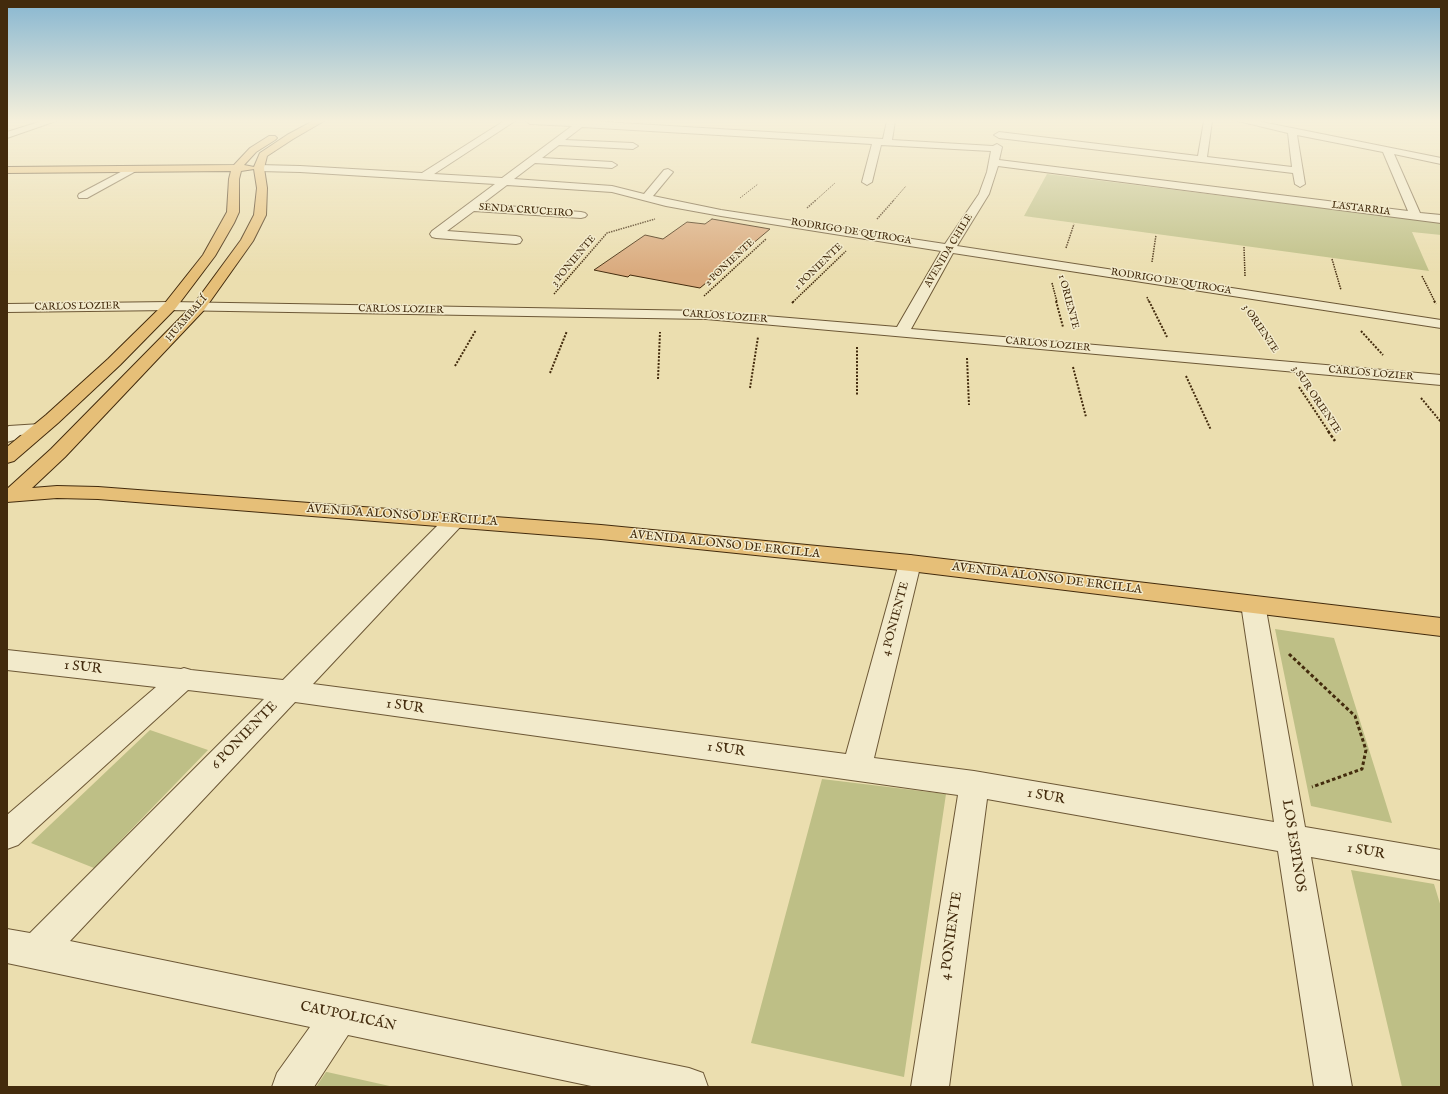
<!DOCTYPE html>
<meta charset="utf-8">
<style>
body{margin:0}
#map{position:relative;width:1448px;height:1094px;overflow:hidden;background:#ebdeaf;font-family:"IM FELL English",serif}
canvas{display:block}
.frame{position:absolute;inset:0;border:8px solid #432b0d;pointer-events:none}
</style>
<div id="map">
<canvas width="1448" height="1094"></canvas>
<div class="frame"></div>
</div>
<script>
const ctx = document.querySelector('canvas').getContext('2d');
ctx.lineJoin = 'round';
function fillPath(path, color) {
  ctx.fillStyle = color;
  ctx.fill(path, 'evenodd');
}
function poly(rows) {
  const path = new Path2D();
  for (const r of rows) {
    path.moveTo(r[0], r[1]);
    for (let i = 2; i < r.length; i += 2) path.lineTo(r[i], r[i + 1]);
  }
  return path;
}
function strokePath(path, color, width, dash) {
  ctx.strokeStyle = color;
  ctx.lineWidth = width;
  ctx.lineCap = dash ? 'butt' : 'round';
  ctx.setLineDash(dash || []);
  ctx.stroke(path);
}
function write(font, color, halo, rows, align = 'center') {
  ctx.font = font + ' "IM FELL English",serif';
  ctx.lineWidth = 3;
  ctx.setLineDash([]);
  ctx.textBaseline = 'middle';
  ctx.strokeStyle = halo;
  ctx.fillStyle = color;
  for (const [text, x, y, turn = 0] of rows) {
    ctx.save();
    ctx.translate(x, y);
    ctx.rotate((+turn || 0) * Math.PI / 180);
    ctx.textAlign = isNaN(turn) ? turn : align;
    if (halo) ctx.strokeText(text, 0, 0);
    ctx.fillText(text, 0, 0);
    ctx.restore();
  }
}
fillPath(poly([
 [1047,174,1441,223,1441,235,1412,232,1429,271,1024,216],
 [1275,629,1334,638,1392,823,1311,806],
 [150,730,208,750,94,868,31,843],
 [822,779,946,794,904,1077,751,1043],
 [1351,870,1434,884,1441,907,1441,1087,1402,1087],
 [326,1072,327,1072,394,1087,316,1087]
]), '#bebf86');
const building = poly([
 [712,219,770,229,700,288,630,275,628,277,594,270,645,235,663,239,687,222,705,224,712,219]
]);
fillPath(building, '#d9a97c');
strokePath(building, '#432b0d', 1);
const minor = poly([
 [42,121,56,121,7,138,7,132,42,121],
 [504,121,515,121,434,174,502,178,572,126,530,124,526,121,588,121,883,139,887,121,895,121,892,140,993,146,997,144,1002,147,999,160,1408,211,1383,152,1297,135,1305,184,1300,187,1295,184,1293,173,999,138,994,135,999,132,1198,156,1204,121,1212,121,1207,157,1292,167,1288,133,1238,121,1257,121,1441,158,1441,164,1394,154,1420,213,1441,215,1441,223,998,166,989,194,957,246,1441,320,1441,328,953,253,911,329,1441,375,1441,385,706,319,170,310,7,312,7,304,170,302,706,311,897,327,941,251,721,216,666,206,612,192,507,185,482,204,581,212,585,213,587,215,585,217,581,218,474,211,447,231,516,236,520,237,522,240,520,243,516,244,436,238,432,237,430,234,432,231,495,184,300,172,259,171,254,168,259,165,300,166,422,173,504,121],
 [582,127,872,144,862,182,867,185,872,182,881,145,991,151,987,172,979,194,945,244,721,210,653,196,673,172,668,169,664,170,644,194,612,186,514,179,535,163,612,168,617,165,612,162,542,158,559,145,633,149,638,146,633,143,565,140,582,127],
 [132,166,136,167,137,169,136,171,87,198,79,198,78,196,79,194,132,166],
 [40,424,46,425,49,429,46,433,20,435,14,440,7,442,7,427,9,426,40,424],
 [455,513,462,515,466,520,462,525,313,684,846,754,899,563,902,558,910,555,918,558,921,563,874,758,974,771,1274,822,1241,604,1245,598,1253,596,1261,598,1265,604,1305,827,1441,850,1441,880,1311,857,1352,1087,1314,1087,1278,851,987,799,949,1087,911,1087,958,795,295,702,70,941,689,1068,703,1073,708,1087,596,1087,348,1035,314,1087,272,1087,277,1073,310,1027,7,963,7,929,30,933,264,699,188,690,18,845,7,849,7,815,156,687,7,670,7,650,181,669,184,668,191,670,283,680,448,515,455,513]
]);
const major = poly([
 [313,121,324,121,293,139,267,156,264,168,267,188,266,215,253,241,204,310,65,457,32,488,57,486,98,487,601,525,910,555,1441,618,1441,636,910,571,601,539,98,499,57,498,7,502,7,489,51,449,194,304,241,240,254,215,257,188,254,169,241,171,239,179,239,212,234,223,215,256,175,309,120,365,58,423,14,461,7,463,7,447,46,415,108,359,165,303,203,255,227,212,229,179,231,171,7,173,7,167,234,165,250,148,269,136,275,136,277,138,275,140,256,152,244,165,254,167,260,153,287,135,313,121]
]);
strokePath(minor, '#6d5836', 2);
strokePath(major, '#432b0d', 2);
strokePath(poly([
 [740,198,758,184],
 [815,201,835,183],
 [893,201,906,186]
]), '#432b0d', 1, [1.5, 1]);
strokePath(poly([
 [807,208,816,200],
 [877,219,894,200],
 [1244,247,1245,276],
 [1066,248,1074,224],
 [1332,259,1341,290],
 [1152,262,1156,235],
 [1422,276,1435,302],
 [1052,283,1057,302],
 [554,294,607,233,655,219],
 [704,296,766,239],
 [1147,297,1149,302],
 [793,302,846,251]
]), '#432b0d', 1.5, [1.5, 1]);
strokePath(poly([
 [1056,301,1063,327],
 [1149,301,1167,337],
 [1434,301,1436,304],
 [792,303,794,301],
 [1250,314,1270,345],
 [1361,331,1383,355],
 [857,347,857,396],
 [967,358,969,405],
 [455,366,476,330],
 [1073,367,1086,417],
 [550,373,567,331],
 [1186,376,1211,430],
 [658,379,660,332],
 [1299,387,1329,432],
 [750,388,758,337],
 [1421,398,1441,422]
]), '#432b0d', 2, [2, 1.5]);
strokePath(poly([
 [1328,431,1335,441]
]), '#432b0d', 2.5, [3, 2]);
strokePath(poly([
 [1289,654,1355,716,1366,750,1362,769,1312,787]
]), '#432b0d', 3, [3.5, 2.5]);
fillPath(minor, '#f2eacb');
fillPath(major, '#e6bf78');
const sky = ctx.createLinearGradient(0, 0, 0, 275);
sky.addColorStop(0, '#88b7d1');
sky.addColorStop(0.44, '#f6f0db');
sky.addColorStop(1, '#f6f0db00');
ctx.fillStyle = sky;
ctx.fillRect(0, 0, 1448, 275);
write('10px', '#432b0d', '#f2eacb', [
 ["LASTARRIA",1361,209,7],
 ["SENDA CRUCEIRO",526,211,4],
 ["RODRIGO DE QUIROGA",851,232,9],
 ["AVENIDA CHILE",949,251,-59],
 ["3 PONIENTE",574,261,-50],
 ["2 PONIENTE",730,263,-43],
 ["1 PONIENTE",819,267,-44],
 ["RODRIGO DE QUIROGA",1171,282,9],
 ["1 ORIENTE",1068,302,75],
 ["CARLOS LOZIER",77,307,-1],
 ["CARLOS LOZIER",401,310,1],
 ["CARLOS LOZIER",725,317,4],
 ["HUAMBALÍ",187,319,-49],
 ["3 ORIENTE",1260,329,56],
 ["CARLOS LOZIER",1048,345,5],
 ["CARLOS LOZIER",1371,374,5],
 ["3 SUR ORIENTE",1316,400,56]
]);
write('12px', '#432b0d', '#f2eacb', [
 ["AVENIDA ALONSO DE ERCILLA",402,516,4],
 ["AVENIDA ALONSO DE ERCILLA",725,545,6],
 ["AVENIDA ALONSO DE ERCILLA",1047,579,7],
 ["4 PONIENTE",896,619,-75]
]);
write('14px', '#432b0d', '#f2eacb', [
 ["1 SUR",83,668,6],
 ["1 SUR",405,707,8],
 ["6 PONIENTE",245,736,-46],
 ["1 SUR",726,750,8],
 ["1 SUR",1046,797,10],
 ["LOS ESPINOS",1293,846,81],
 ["1 SUR",1366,852,10],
 ["4 PONIENTE",952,936,-82],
 ["CAUPOLICÁN",348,1017,12]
]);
</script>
